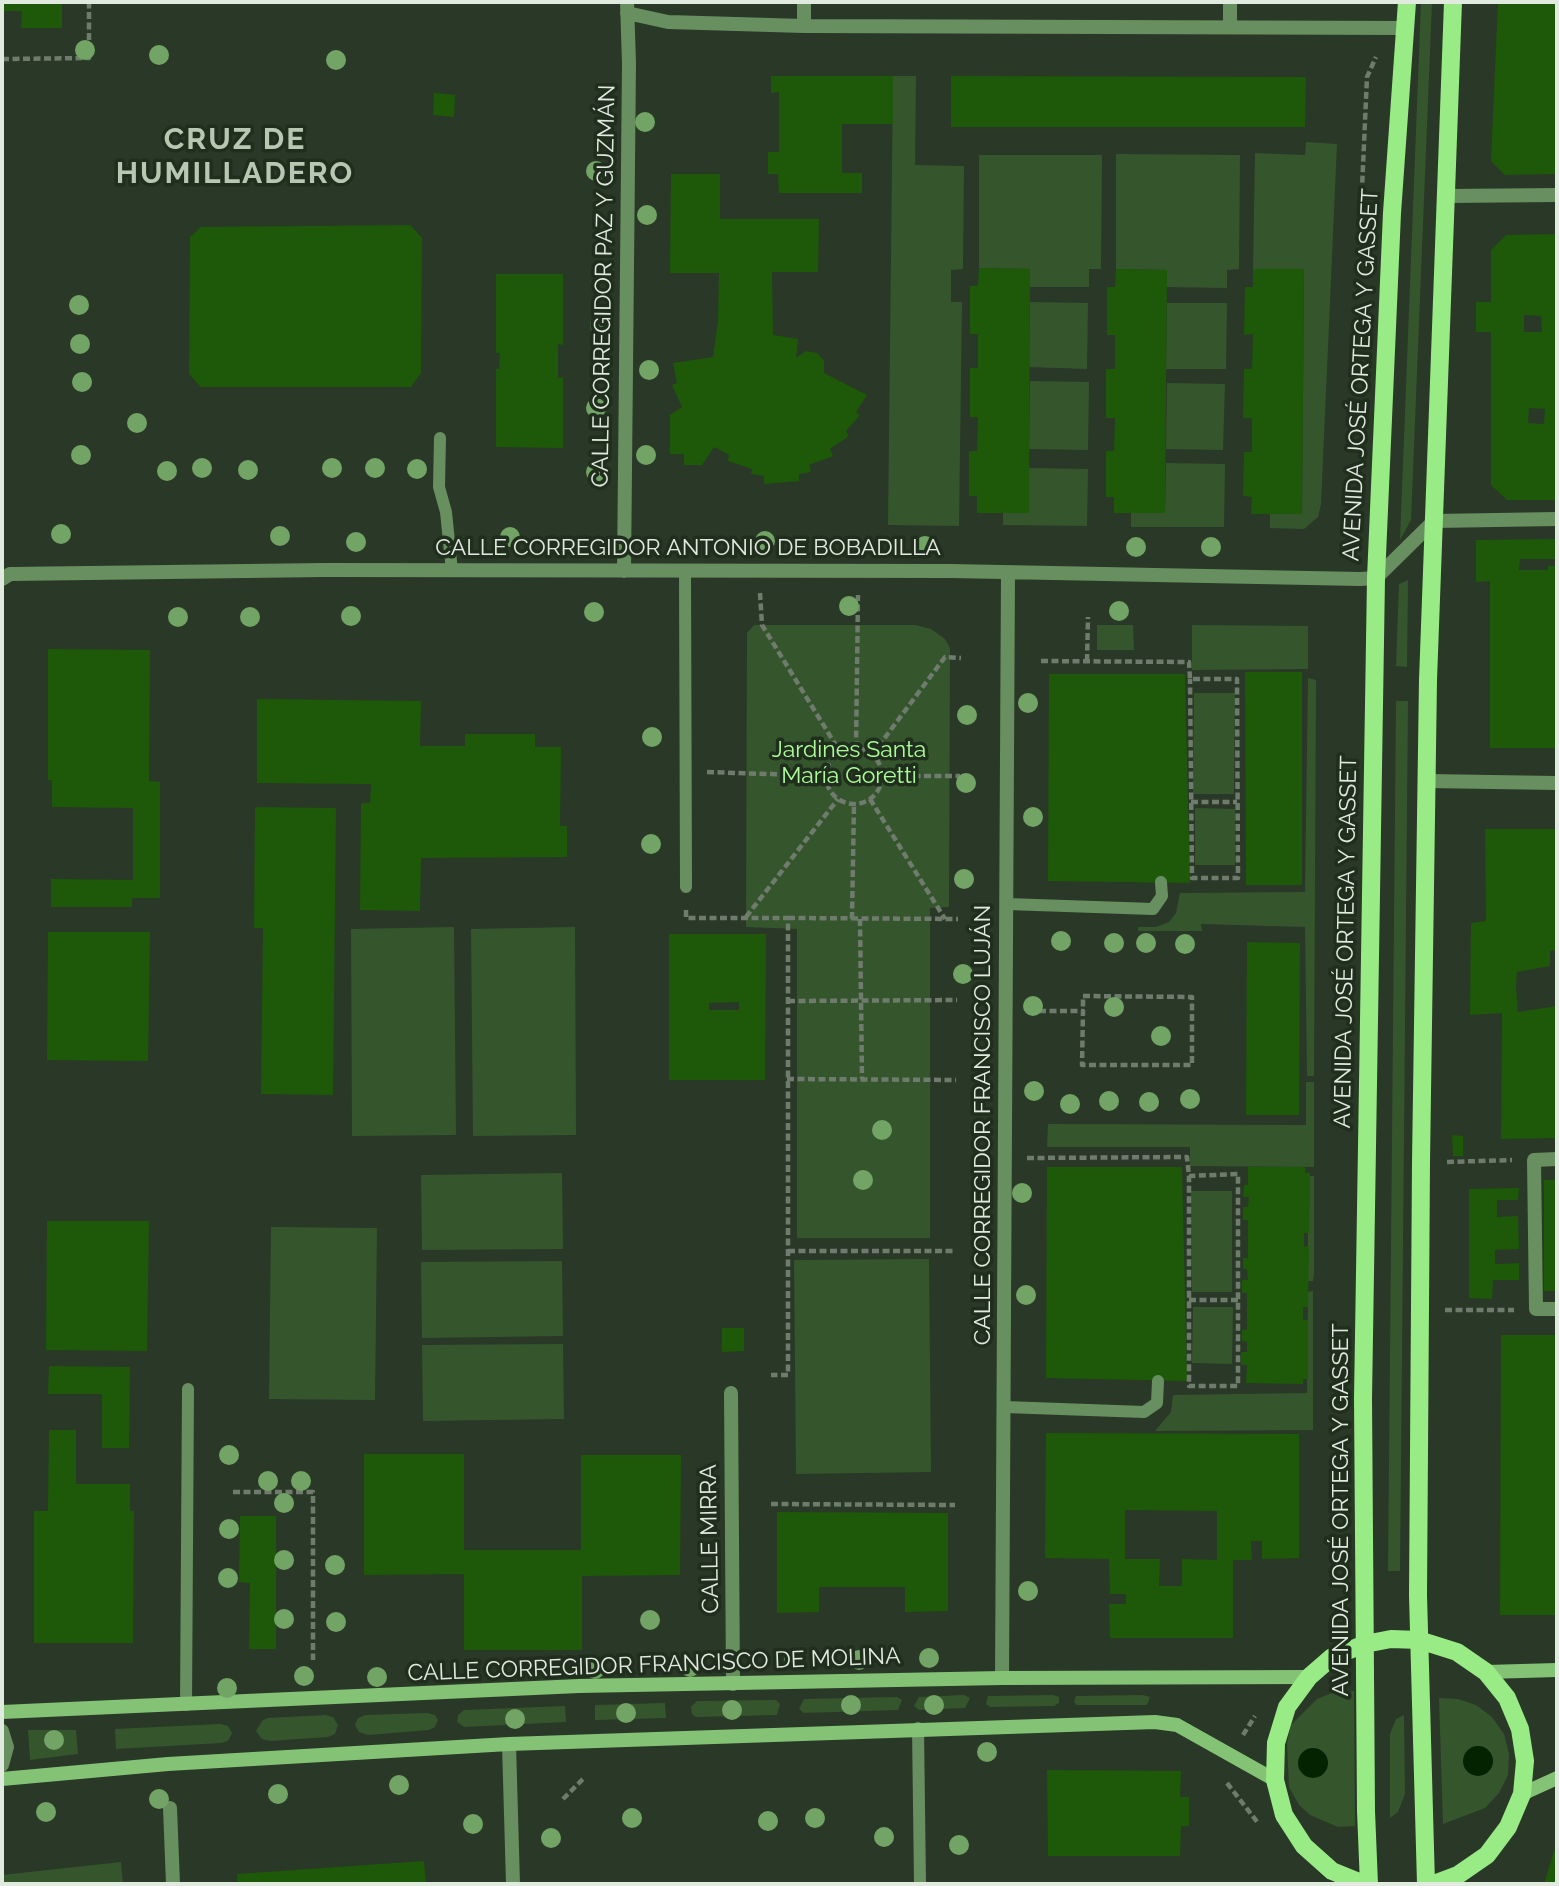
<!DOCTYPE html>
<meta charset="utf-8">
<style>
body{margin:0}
#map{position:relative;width:1559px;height:1886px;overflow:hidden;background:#2a3827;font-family:Raleway,sans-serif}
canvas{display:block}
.frame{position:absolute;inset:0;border:4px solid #e1eadf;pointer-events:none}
</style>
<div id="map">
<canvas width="1559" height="1886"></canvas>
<div class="frame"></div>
</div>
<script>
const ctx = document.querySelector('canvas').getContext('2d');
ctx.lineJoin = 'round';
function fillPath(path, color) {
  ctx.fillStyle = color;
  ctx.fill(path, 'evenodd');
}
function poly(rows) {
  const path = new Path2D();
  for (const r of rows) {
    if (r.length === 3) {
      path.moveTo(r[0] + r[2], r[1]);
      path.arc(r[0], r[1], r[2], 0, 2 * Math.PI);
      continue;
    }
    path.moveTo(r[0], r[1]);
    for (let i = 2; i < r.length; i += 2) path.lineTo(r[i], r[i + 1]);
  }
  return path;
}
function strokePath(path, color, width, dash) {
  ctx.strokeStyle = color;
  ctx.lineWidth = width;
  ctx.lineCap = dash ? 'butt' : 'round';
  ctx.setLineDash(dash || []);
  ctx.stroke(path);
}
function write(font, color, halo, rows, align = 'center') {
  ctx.font = font + ' Raleway,sans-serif';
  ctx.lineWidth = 7;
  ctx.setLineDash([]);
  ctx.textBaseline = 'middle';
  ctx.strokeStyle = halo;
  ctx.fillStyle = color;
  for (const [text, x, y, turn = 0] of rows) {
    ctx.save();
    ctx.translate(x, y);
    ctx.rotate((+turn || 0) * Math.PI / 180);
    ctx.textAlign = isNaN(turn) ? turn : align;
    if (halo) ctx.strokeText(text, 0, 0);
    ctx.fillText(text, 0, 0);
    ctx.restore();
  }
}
fillPath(poly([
 [1421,2,1432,2,1411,520,1400,540],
 [893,76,916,76,915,165,964,166,963,269,951,270,951,302,962,302,959,526,888,525],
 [1306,142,1337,144,1321,504,1318,517,1304,529,1270,528,1270,514,1302,514,1304,270,1253,269,1255,153,1305,155],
 [1116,154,1240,155,1239,269,1227,270,1227,288,1167,287,1167,270,1116,269],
 [979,155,1102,155,1101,269,1089,269,1089,287,1030,287,1030,269,979,268],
 [1030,302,1088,303,1087,369,1029,367],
 [1167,303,1227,303,1226,369,1166,369],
 [1030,381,1089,382,1088,450,1029,449],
 [1167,383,1225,384,1223,450,1166,449],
 [1166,463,1225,464,1224,527,1131,527,1131,513,1165,513],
 [1029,468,1088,469,1087,526,1003,525,1003,513,1029,513],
 [1408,580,1407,667,1396,666,1399,584],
 [754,625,915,625,931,629,945,639,950,648,949,907,930,908,930,1238,797,1238,797,929,746,927,746,918,747,633],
 [1097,625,1133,625,1134,650,1097,650],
 [1192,625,1308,626,1308,669,1192,670],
 [1308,678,1316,680,1314,1076,1307,1076,1305,927,1201,924,1202,931,1138,931,1138,927,1156,927,1169,922,1176,913,1180,893,1305,892],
 [1194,693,1235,693,1234,794,1193,794],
 [1396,701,1408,701,1400,1571,1388,1571],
 [1195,808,1235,809,1235,865,1195,865],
 [454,927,456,1135,352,1136,351,929],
 [575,927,576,1135,473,1136,471,929],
 [1306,1082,1314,1082,1314,1167,1190,1166,1190,1147,1047,1147,1048,1124,1306,1125],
 [562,1173,563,1249,422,1250,421,1175],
 [1308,1176,1314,1176,1314,1274,1313,1281,1308,1281],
 [1191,1191,1232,1191,1232,1292,1192,1292],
 [271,1227,377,1228,375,1400,269,1399],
 [929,1259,931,1472,796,1474,794,1260],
 [562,1261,563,1336,422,1338,421,1262],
 [1313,1291,1313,1430,1155,1431,1171,1412,1173,1395,1307,1393,1308,1292],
 [1193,1307,1233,1307,1232,1364,1192,1363],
 [563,1344,564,1419,423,1421,422,1345],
 [1354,1691,1355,1826,1338,1827,1310,1815,1299,1805,1289,1787,1287,1743,1291,1725,1317,1699,1334,1692],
 [964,1695,970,1698,965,1708,919,1710,914,1706,919,1697],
 [1053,1695,1059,1697,1059,1703,1054,1706,990,1707,986,1704,988,1696],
 [1143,1695,1150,1697,1147,1705,1077,1705,1074,1702,1076,1696],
 [897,1697,902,1700,898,1710,804,1713,799,1709,804,1699],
 [1439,1698,1458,1699,1476,1705,1492,1717,1504,1734,1509,1754,1508,1775,1499,1793,1485,1808,1443,1824],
 [776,1700,780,1704,777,1715,696,1717,692,1714,691,1707,697,1701],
 [665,1703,666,1718,595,1720,595,1705],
 [565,1706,566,1722,464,1727,457,1722,458,1715,464,1710],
 [427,1713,435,1715,438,1720,435,1727,429,1730,368,1735,359,1732,355,1725,358,1718,365,1715],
 [325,1715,333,1717,338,1725,335,1734,328,1737,270,1741,262,1739,256,1731,262,1721,267,1718],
 [1404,1715,1405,1794,1398,1812,1390,1818,1390,1734,1396,1719],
 [220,1724,228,1726,232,1733,228,1741,221,1743,116,1749,115,1729],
 [76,1730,78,1754,30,1760,28,1730],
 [121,1862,123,1884,2,1884,2,1875]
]), '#35552d');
fillPath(poly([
 [1478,1761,15],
 [1313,1763,15]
]), '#042300');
fillPath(poly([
 [2,2,59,2,62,5,62,28,21,28,22,11,2,11],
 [1498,2,1557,2,1557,174,1505,175,1491,161],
 [771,76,893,76,893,124,842,124,842,173,862,173,862,193,779,193,778,174,768,174,768,152,779,152,779,92,771,93],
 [951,76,1306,77,1305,127,951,127],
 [434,93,455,95,454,117,433,115],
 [671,174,720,174,720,219,819,219,818,272,772,272,773,335,798,339,796,358,806,351,817,353,824,361,824,373,867,395,856,412,860,415,846,431,849,436,830,449,833,456,809,465,811,472,799,474,799,481,764,484,764,476,751,474,752,469,728,461,729,455,714,447,702,465,684,465,684,454,670,454,670,415,682,407,672,385,677,383,673,363,713,357,718,321,719,273,670,273],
 [410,225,422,238,421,373,411,387,201,387,189,374,190,237,201,227],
 [1557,234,1557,500,1507,500,1491,485,1491,332,1476,332,1476,302,1491,302,1491,250,1506,235],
 [1524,315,1541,316,1542,332,1524,332],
 [1529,408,1545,409,1544,424,1528,423],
 [979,268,1030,269,1029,513,977,513,977,496,969,496,969,451,977,451,978,417,970,417,970,368,978,368,978,334,970,334,970,286,978,286],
 [1116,269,1167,270,1165,513,1114,513,1114,497,1106,497,1106,451,1114,451,1115,418,1106,418,1106,369,1115,369,1115,335,1107,335,1107,287,1115,287],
 [1253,269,1304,269,1302,514,1251,514,1252,497,1243,496,1244,452,1252,452,1252,418,1243,418,1244,369,1252,369,1253,334,1244,335,1245,287,1253,287],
 [496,274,563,274,563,345,558,344,558,378,563,377,563,448,496,447,496,369,499,369,500,353,496,353],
 [1557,539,1557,559,1520,559,1519,570,1548,570,1548,566,1557,566,1557,748,1490,748,1490,581,1476,582,1476,540],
 [48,649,150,650,149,781,160,782,160,898,132,898,132,907,51,907,51,879,133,880,133,808,52,807,52,780,48,780],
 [1245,672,1302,672,1302,885,1246,885],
 [1049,674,1185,674,1190,883,1048,881],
 [257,699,421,701,420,746,465,746,465,734,535,734,535,747,561,747,560,826,567,826,567,857,421,858,420,911,360,910,361,803,370,803,371,784,257,783],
 [255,807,336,808,333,1095,261,1094,263,928,254,928],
 [1485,829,1557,829,1557,950,1550,951,1550,966,1517,972,1516,986,1518,1012,1557,1006,1557,1138,1501,1139,1502,1013,1470,1015,1471,923,1486,921],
 [48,932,150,932,148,1061,47,1060],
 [669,934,766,934,765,1080,669,1080],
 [739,1002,739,1010,709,1010,709,1003],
 [1247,942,1300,943,1299,1115,1246,1115],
 [1452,1135,1463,1136,1463,1156,1453,1156],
 [1047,1167,1182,1167,1187,1381,1046,1378],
 [1248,1167,1305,1167,1305,1173,1310,1173,1309,1233,1304,1233,1304,1247,1309,1246,1308,1307,1303,1307,1303,1320,1308,1320,1308,1379,1303,1379,1303,1384,1246,1383,1247,1365,1241,1365,1241,1352,1247,1352,1247,1342,1242,1341,1242,1330,1247,1330,1247,1293,1242,1293,1242,1280,1248,1280,1247,1269,1243,1269,1243,1258,1248,1258,1248,1220,1243,1220,1243,1207,1248,1207,1249,1197,1243,1197,1244,1185,1248,1185],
 [1544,1180,1557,1180,1557,1291,1544,1291],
 [1519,1188,1518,1200,1497,1200,1497,1217,1518,1216,1519,1249,1495,1250,1495,1264,1519,1263,1519,1280,1493,1280,1492,1299,1469,1298,1469,1189],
 [47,1221,149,1221,147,1351,46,1350],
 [722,1328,744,1328,744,1351,722,1352],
 [1501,1335,1557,1335,1557,1615,1500,1615],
 [49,1366,130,1367,129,1448,102,1448,102,1394,48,1394],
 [49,1430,76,1430,76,1484,130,1484,130,1511,134,1511,133,1643,34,1643,34,1511,48,1511],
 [1046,1433,1299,1434,1299,1558,1262,1559,1262,1541,1251,1541,1252,1560,1233,1560,1233,1638,1110,1638,1109,1604,1126,1604,1126,1594,1110,1594,1109,1559,1045,1558],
 [1125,1510,1217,1511,1217,1560,1182,1559,1182,1586,1159,1586,1160,1559,1125,1559],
 [364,1454,464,1454,464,1550,581,1550,581,1455,681,1455,680,1575,582,1576,582,1650,464,1650,464,1574,364,1575],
 [777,1512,948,1513,948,1611,905,1612,905,1587,819,1587,819,1612,777,1613],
 [240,1516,276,1516,276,1649,249,1649,250,1583,239,1582],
 [1047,1770,1181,1771,1180,1797,1189,1797,1189,1826,1181,1826,1180,1856,1048,1856],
 [1557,1841,1557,1884,1544,1884],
 [424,1861,426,1884,238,1884,237,1874]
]), '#1d5908');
strokePath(poly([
 [2,59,89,58,89,2],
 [1364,245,1360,233,1367,77,1376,57],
 [760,593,762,625,840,752],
 [1041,661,1189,662,1190,679,1237,679,1238,878,1192,878,1190,679],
 [1087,661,1088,617],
 [856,748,858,595],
 [854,776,28],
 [872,755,945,657,961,658],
 [707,772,826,776],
 [882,776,960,776],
 [870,799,945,919],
 [1191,802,1237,802],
 [686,910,686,918,788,918,788,1375,771,1375],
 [746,917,838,799],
 [788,918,958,919],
 [852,919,854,803],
 [860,919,862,1079],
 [788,1001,957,1000],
 [1039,1011,1083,1011,1082,1065,1192,1065,1192,997,1083,996,1083,1011],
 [787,1079,956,1080],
 [1027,1158,1187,1157,1189,1176,1238,1174,1238,1386,1189,1386,1189,1176],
 [1447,1162,1512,1160],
 [788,1251,954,1251],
 [1189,1300,1238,1300],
 [1445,1310,1514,1310],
 [233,1492,313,1492,313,1660],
 [771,1504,955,1505],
 [1243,1735,1255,1716],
 [1227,1783,1258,1823],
 [563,1799,583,1779]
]), '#6f7b6c', 4.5, [7, 3.5]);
strokePath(poly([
 [440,438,439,487,446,512,452,571],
 [685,571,686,887],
 [1007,904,1153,909,1162,896,1161,882],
 [1005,1407,1144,1412,1157,1403,1158,1381],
 [186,1705,188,1389],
 [918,1728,920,1884]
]), '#688f5f', 12);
strokePath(poly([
 [170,1808,173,1884]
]), '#688f5f', 14);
strokePath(poly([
 [804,2,804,26],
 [627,13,668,22,804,26,1407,28],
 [1230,26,1230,2],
 [1446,196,1557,195],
 [624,571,629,63,627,2],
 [2,579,10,574,325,570,951,571,1360,579,1376,578,1434,521,1557,519],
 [1427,781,1557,783],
 [1557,1159,1534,1160,1536,1309,1557,1309],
 [731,1393,733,1684],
 [1002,1678,1008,573],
 [2,1731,7,1747,2,1765],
 [509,1744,513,1884]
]), '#688f5f', 14);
strokePath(poly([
 [1486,1672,1557,1670],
 [2,1712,579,1686,1002,1678,1309,1677],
 [2,1779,168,1764,509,1744,1155,1722,1177,1725,1275,1780],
 [1522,1794,1557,1778]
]), '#84c375', 14);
strokePath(poly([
 [1364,1884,1332,1871,1304,1846,1284,1815,1275,1780,1276,1743,1287,1707,1309,1677,1332,1657,1365,1644,1391,1639,1419,1640,1457,1652,1486,1672,1507,1698,1520,1729,1525,1761,1522,1794,1508,1827,1487,1855,1458,1875,1434,1884],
 [1369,1884,1366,1811,1363,1398,1376,578,1392,213,1407,2],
 [1426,1884,1418,1595,1421,1162,1428,680,1453,2]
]), '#99eb86', 18);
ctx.fillStyle = '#72a465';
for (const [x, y] of [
 [85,50],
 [159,55],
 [336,60],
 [645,122],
 [596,171],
 [647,215],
 [79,305],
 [600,325],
 [80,344],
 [649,370],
 [82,382],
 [596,408],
 [137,423],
 [81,455],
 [646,455],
 [202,468],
 [332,468],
 [375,468],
 [417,469],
 [248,470],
 [167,471],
 [596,472],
 [61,534],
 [280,536],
 [510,537],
 [765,541],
 [356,542],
 [925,546],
 [1136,547],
 [1211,547],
 [849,606],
 [1119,611],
 [594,612],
 [351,616],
 [178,617],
 [250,617],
 [1028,703],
 [967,715],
 [652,737],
 [966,783],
 [1033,817],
 [651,844],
 [964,879],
 [1061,941],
 [1114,943],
 [1146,943],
 [1185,944],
 [963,974],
 [1033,1006],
 [1114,1007],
 [1161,1036],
 [1034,1091],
 [1190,1099],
 [1109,1101],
 [1149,1102],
 [1070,1104],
 [882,1130],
 [863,1180],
 [1022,1193],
 [1026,1295],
 [229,1455],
 [268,1481],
 [301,1481],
 [284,1503],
 [229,1529],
 [284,1560],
 [335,1565],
 [228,1578],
 [1028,1591],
 [284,1619],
 [650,1620],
 [336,1622],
 [929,1658],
 [794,1659],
 [859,1660],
 [690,1667],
 [595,1669],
 [304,1676],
 [377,1677],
 [227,1688],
 [851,1705],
 [934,1705],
 [732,1710],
 [626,1713],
 [515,1719],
 [54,1740],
 [987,1752],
 [399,1785],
 [278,1794],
 [159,1799],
 [46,1812],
 [632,1818],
 [815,1818],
 [768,1821],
 [473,1824],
 [884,1837],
 [551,1838],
 [959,1845]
]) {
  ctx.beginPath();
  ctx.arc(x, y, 10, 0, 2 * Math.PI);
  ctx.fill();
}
write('23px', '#e1eadf', '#202e1d', [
 ["CALLE CORREGIDOR PAZ Y GUZMÁN",604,286,-89],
 ["AVENIDA JOSÉ ORTEGA Y GASSET",1361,375,-87],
 ["CALLE CORREGIDOR ANTONIO DE BOBADILLA",688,548],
 ["AVENIDA JOSÉ ORTEGA Y GASSET",1346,942,-89],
 ["CALLE CORREGIDOR FRANCISCO LUJÁN",983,1125,-90],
 ["AVENIDA JOSÉ ORTEGA Y GASSET",1341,1510,-90],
 ["CALLE MIRRA",710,1539,-91],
 ["CALLE CORREGIDOR FRANCISCO DE MOLINA",654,1665,-2]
]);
write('23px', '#acfd98', '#202e1d', [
 ["Jardines Santa",849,750],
 ["María Goretti",849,776]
]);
ctx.letterSpacing = '2px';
write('bold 30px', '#b6c7b2', '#202e1d', [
 ["CRUZ DE",235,140],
 ["HUMILLADERO",235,174]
]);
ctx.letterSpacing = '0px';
</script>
